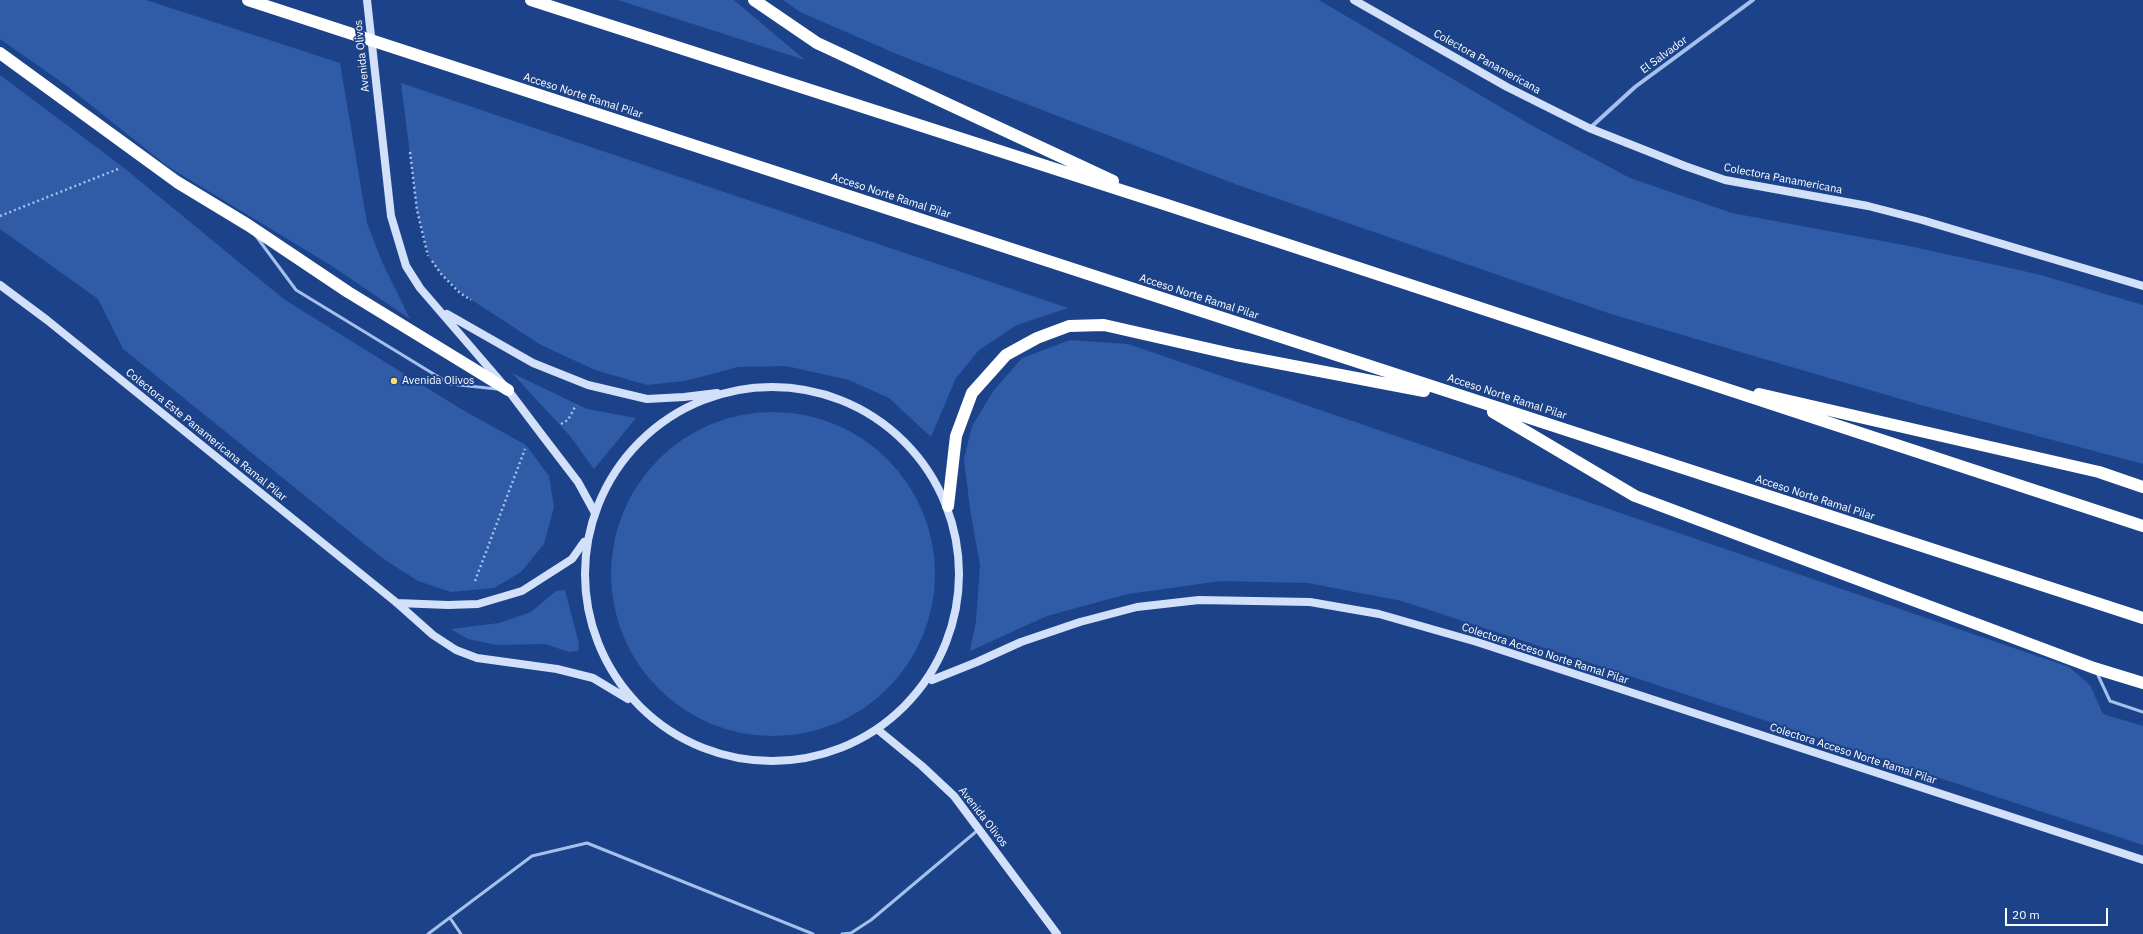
<!DOCTYPE html>
<style>
body{margin:0}
#map{position:relative;width:2143px;height:934px;overflow:hidden;background:#1c4389;font-family:"IBM Plex Sans",sans-serif}
canvas{display:block}
.scale{position:absolute;left:2005px;top:908px;width:103px;height:18px;box-sizing:border-box;border:2px solid #fff;border-top:0;padding-left:5px;font-size:12px;line-height:14px;white-space:nowrap;color:#fff;-webkit-text-stroke:3px #1c4389;paint-order:stroke}
</style>
<div id="map">
<canvas width="2143" height="934"></canvas>
<div class="scale">20 m</div>
</div>
<script>
const ctx = document.querySelector('canvas').getContext('2d');
ctx.lineJoin = 'round';
function fillPath(path, color) {
  ctx.fillStyle = color;
  ctx.fill(path, 'evenodd');
}
function poly(rows) {
  const path = new Path2D();
  for (const r of rows) {
    if (r.length === 3) {
      path.moveTo(r[0] + r[2], r[1]);
      path.arc(r[0], r[1], r[2], 0, 2 * Math.PI);
      continue;
    }
    path.moveTo(r[0], r[1]);
    for (let i = 2; i < r.length; i += 2) path.lineTo(r[i], r[i + 1]);
  }
  return path;
}
function strokePath(path, color, width, dash) {
  ctx.strokeStyle = color;
  ctx.lineWidth = width;
  ctx.lineCap = dash ? 'butt' : 'round';
  ctx.setLineDash(dash || []);
  ctx.stroke(path);
}
function write(font, color, halo, rows, align = 'center') {
  ctx.font = font + ' "IBM Plex Sans",sans-serif';
  ctx.lineWidth = 4;
  ctx.setLineDash([]);
  ctx.textBaseline = 'middle';
  ctx.strokeStyle = halo;
  ctx.fillStyle = color;
  for (const [text, x, y, turn = 0] of rows) {
    ctx.save();
    ctx.translate(x, y);
    ctx.rotate((+turn || 0) * Math.PI / 180);
    ctx.textAlign = isNaN(turn) ? turn : align;
    if (halo) ctx.strokeText(text, 0, 0);
    ctx.fillText(text, 0, 0);
    ctx.restore();
  }
}
fillPath(poly([
 [0,0,146,0,340,63,367,223,383,264,410,319,332,266,167,166,67,86,0,39],
 [618,0,734,0,805,60],
 [783,0,1319,0,1531,125,1630,178,1732,213,1914,247,2037,274,2143,305,2143,464,1921,405,1611,314,1235,184,899,55,800,12],
 [0,75,123,167,285,300,461,409,526,445,549,476,554,507,544,544,521,572,494,588,451,592,418,581,382,558,123,349,98,299,0,229],
 [401,83,1068,308,1017,325,979,350,956,378,931,437,889,398,849,380,786,366,738,367,685,381,647,385,595,370,541,345,461,293,442,275,429,257,417,210],
 [1070,340,1128,344,2069,667,2090,685,2103,714,2143,726,2143,845,1402,601,1308,583,1221,581,1128,594,1047,616,970,651,976,621,980,565,970,509,964,459,972,426,994,390,1022,358],
 [512,373,587,409,636,418,594,469,570,436],
 [773,574,162],
 [565,590,579,644,578,651,569,652,545,644,496,645,468,639,451,629,499,623,531,612,556,591]
]), '#2f5ba7');
strokePath(poly([
 [410,152,417,210,428,256],
 [0,216,118,169],
 [432,261,442,275,460,293,471,300],
 [561,424,568,420,576,405],
 [475,581,525,449]
]), '#a6c0ec', 2.5, [2, 3]);
strokePath(poly([
 [256,236,296,290,450,384,497,389],
 [2097,673,2110,701,2143,712],
 [450,918,461,934],
 [428,934,532,856,587,843,813,934],
 [842,934,851,933,871,920,978,830]
]), '#a6c0ec', 3);
strokePath(poly([
 [1590,128,1635,87,1753,0]
]), '#a6c0ec', 4);
strokePath(poly([
 [367,0,391,216,406,266,420,288,508,390,542,435,578,482,595,513],
 [1354,0,1507,87,1589,128,1685,166,1725,180,1868,206,1922,220,2143,286],
 [0,285,47,320,397,603,433,635,456,650,477,658,557,669,593,678,628,699],
 [447,314,533,363,588,385,647,399,684,397,717,393],
 [772,574,187],
 [397,603,448,605,478,604,522,591,572,559,584,542],
 [932,680,977,662,1021,642,1080,622,1137,607,1199,600,1310,602,1379,614,1477,642,2143,860],
 [877,729,922,766,954,796,1057,934]
]), '#d3e0f9', 8);
strokePath(poly([
 [248,0,2143,618],
 [531,0,1164,204,2143,526],
 [754,0,817,43,1113,181],
 [0,53,177,182,248,225,348,292,508,390],
 [1759,394,2099,472,2143,487],
 [1493,412,1635,496,2094,668,2143,683],
 [948,506,956,436,972,393,1006,355,1037,338,1069,326,1104,325,1236,355,1424,391]
]), '#fff', 12);
for (const [x, y, r, color] of [
 [394,381,4,"#fcdd64"]
]) {
  const dot = new Path2D();
  dot.arc(x, y, r, 0, 2 * Math.PI);
  ctx.fillStyle = color;
  ctx.fill(dot);
  strokePath(dot, '#1c4389', 1.5);
}
write('11px', '#fff', '#1c4389', [
 ["El Salvador",1664,55,-36],
 ["Avenida Olivos",362,56,-96],
 ["Colectora Panamericana",1487,62,29],
 ["Acceso Norte Ramal Pilar",583,96,18],
 ["Colectora Panamericana",1783,179,11],
 ["Acceso Norte Ramal Pilar",891,196,18],
 ["Acceso Norte Ramal Pilar",1199,297,18],
 ["Acceso Norte Ramal Pilar",1507,397,18],
 ["Colectora Este Panamericana Ramal Pilar",206,435,39],
 ["Acceso Norte Ramal Pilar",1815,498,18],
 ["Colectora Acceso Norte Ramal Pilar",1545,654,18],
 ["Colectora Acceso Norte Ramal Pilar",1853,754,18],
 ["Avenida Olivos",983,817,52]
]);
write('11px', '#fff', '#1c4389', [
 ["Avenida Olivos",402,381]
], 'left');
</script>
